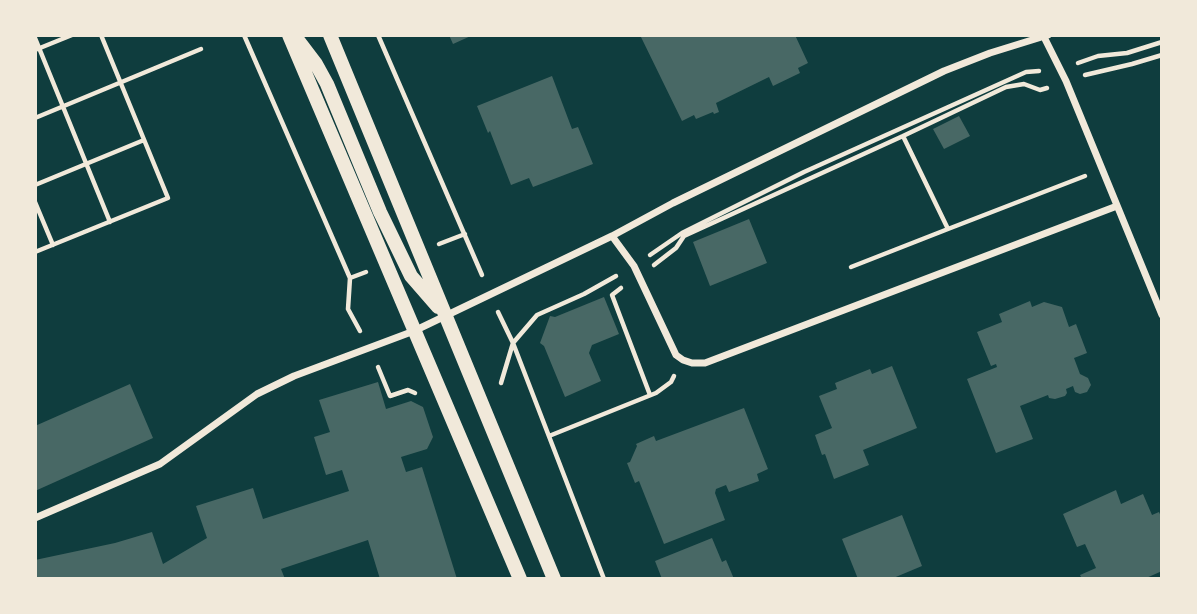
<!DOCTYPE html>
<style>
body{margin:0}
#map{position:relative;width:1197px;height:614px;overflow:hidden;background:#0f3d3e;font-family:"PT Serif",serif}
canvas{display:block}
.frame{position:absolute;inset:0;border:37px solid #f1e9da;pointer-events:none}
</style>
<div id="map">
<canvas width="1197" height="614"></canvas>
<div class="frame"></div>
</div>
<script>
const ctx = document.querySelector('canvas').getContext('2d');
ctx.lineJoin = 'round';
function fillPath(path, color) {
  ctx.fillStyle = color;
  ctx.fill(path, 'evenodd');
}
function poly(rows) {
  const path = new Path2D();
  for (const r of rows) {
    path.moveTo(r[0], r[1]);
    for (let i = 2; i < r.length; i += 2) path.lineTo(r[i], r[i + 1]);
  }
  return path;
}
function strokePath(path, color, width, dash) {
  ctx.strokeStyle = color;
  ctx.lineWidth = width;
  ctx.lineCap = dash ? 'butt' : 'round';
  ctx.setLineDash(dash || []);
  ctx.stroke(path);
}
fillPath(poly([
 [449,35,473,35,453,44],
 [640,35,795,35,808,63,798,68,800,73,773,86,769,77,716,103,719,112,714,114,713,112,696,119,694,115,682,121],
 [552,76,572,129,578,127,593,164,533,187,529,178,511,185,490,131,488,133,477,106],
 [959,116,970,136,944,149,933,129],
 [749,219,767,263,710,286,693,242],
 [604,297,619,334,592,345,589,353,601,381,565,397,544,346,540,343,550,316,555,317],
 [1030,301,1032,307,1044,302,1062,307,1069,327,1076,324,1087,353,1074,358,1080,374,1088,378,1091,385,1087,392,1080,394,1075,392,1073,386,1066,389,1067,393,1065,396,1055,399,1049,398,1048,395,1020,406,1033,439,996,453,967,379,997,367,996,364,991,366,977,332,1002,322,999,314],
 [892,366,917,428,863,450,869,465,834,479,825,454,822,455,815,435,832,428,819,396,837,389,835,383,870,369,872,374],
 [378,382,386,409,411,401,423,407,433,437,427,449,401,457,406,472,422,467,457,579,380,579,368,540,281,569,285,579,35,579,35,560,115,543,152,532,163,564,207,538,196,506,253,488,263,519,349,491,342,470,326,475,314,437,330,432,319,400],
 [130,384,153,438,35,491,35,426],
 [744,408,768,469,757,474,759,481,729,492,726,485,716,489,715,493,725,520,664,544,639,481,635,483,627,463,630,462,637,446,636,444,654,436,656,441],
 [1116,490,1121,504,1143,494,1152,515,1159,512,1162,519,1162,571,1144,579,1082,579,1080,575,1096,568,1085,544,1077,547,1063,514],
 [902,515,922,566,891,579,858,579,842,539],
 [712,538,722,562,726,560,734,579,662,579,655,561]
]), '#486865');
strokePath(poly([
 [244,35,350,278,348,309,360,331],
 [378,35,482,275],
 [35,38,110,222],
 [35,50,72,35],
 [1078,63,1098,56,1127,53,1162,42],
 [1085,75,1132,64,1162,55],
 [35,118,201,49],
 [903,136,1006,87,1024,84,1040,90,1047,88],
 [35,185,144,140],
 [35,202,53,245],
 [439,244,465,234],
 [35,252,168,198,101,35],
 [650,255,682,233,804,172,1026,72,1039,71],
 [654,265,676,248,684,236,903,136,948,229,1085,176],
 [851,267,948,229],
 [350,278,366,272],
 [621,288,612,295,650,395],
 [498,312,513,343,604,579],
 [378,367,390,396,408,390,415,393],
 [501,383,513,343,537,315,584,294,616,276],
 [549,436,656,393,671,382,674,376]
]), '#f1e9da', 4.5);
strokePath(poly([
 [1043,35,1066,81,1162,315],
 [612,236,634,266,676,355,683,360,692,363,705,363,1117,206],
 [35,518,160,464,257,394,294,376,414,331,612,236,673,203,944,71,990,53,1048,35]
]), '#f1e9da', 7);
strokePath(poly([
 [289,35,520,579],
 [330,35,554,579],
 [297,39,316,64,327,84,380,212,411,276,438,307]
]), '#f1e9da', 14);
</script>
